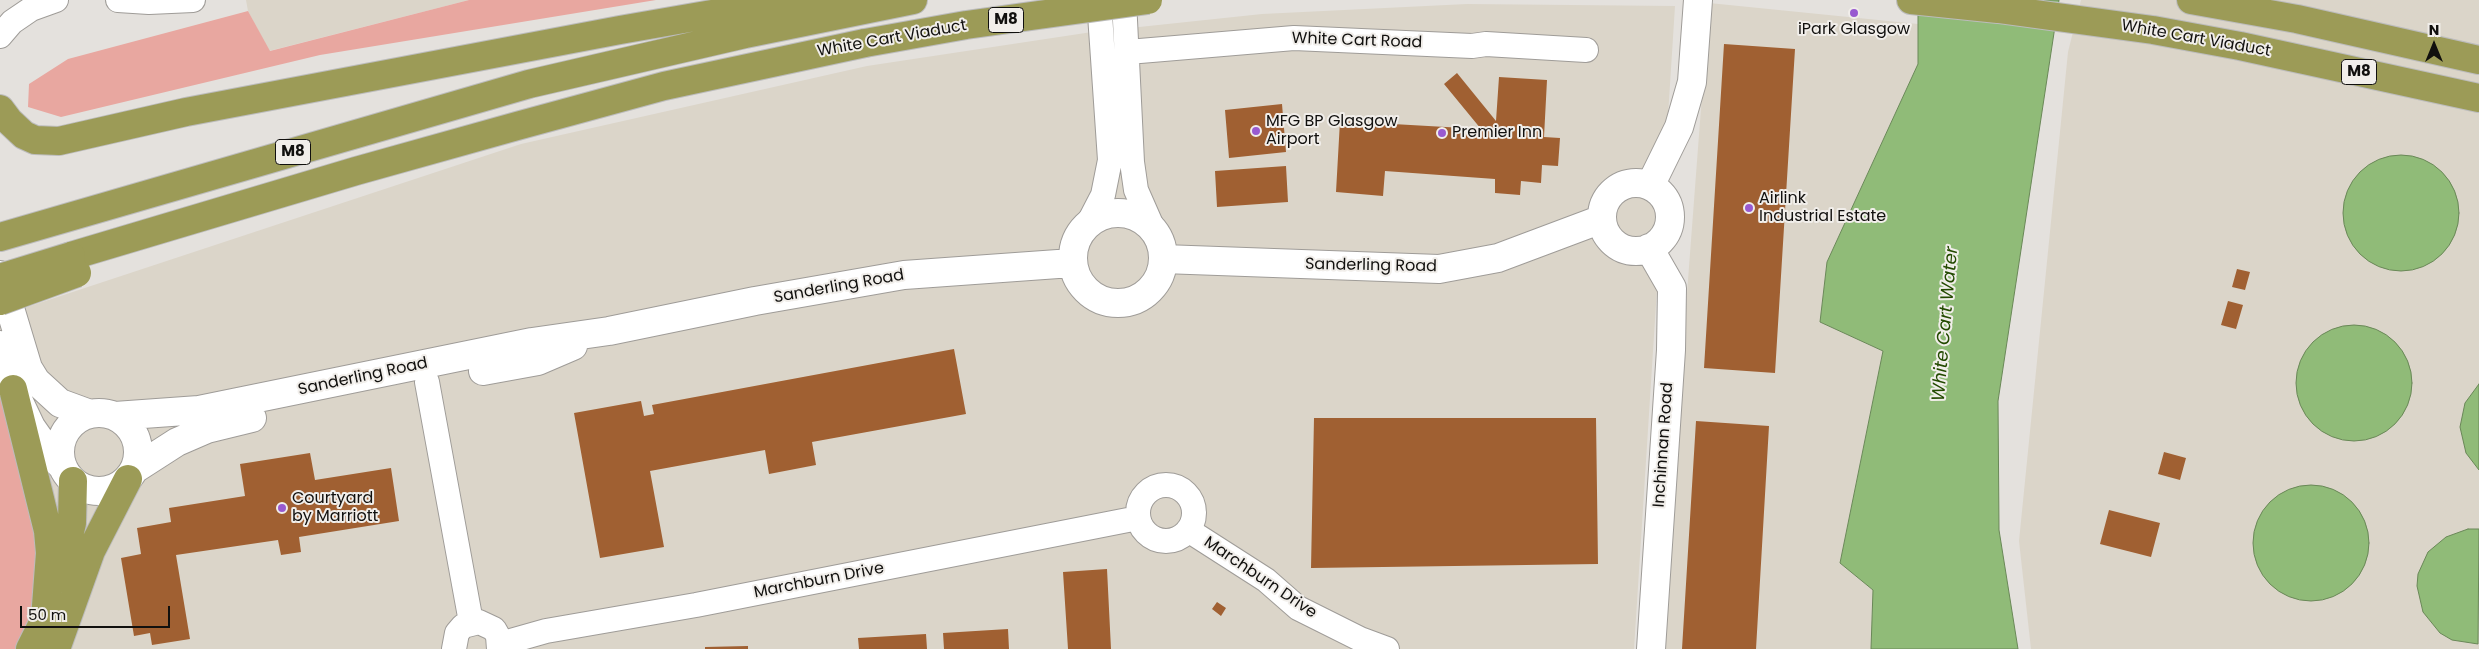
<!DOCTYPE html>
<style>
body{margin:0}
#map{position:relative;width:2479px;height:649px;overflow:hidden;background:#e4e1dd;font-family:Poppins,sans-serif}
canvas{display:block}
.north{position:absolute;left:2409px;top:20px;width:50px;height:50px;-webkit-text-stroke:4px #f1eeea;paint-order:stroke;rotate:0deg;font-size:14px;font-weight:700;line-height:20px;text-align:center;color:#11100e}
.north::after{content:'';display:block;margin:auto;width:18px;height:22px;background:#11100e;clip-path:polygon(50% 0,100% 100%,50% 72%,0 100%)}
.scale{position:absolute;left:20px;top:606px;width:150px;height:22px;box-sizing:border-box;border:2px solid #11100e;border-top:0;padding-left:6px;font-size:15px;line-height:18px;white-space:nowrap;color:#11100e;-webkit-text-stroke:4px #f1eeea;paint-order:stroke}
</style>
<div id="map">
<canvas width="2479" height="649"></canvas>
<div class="north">N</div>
<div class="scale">50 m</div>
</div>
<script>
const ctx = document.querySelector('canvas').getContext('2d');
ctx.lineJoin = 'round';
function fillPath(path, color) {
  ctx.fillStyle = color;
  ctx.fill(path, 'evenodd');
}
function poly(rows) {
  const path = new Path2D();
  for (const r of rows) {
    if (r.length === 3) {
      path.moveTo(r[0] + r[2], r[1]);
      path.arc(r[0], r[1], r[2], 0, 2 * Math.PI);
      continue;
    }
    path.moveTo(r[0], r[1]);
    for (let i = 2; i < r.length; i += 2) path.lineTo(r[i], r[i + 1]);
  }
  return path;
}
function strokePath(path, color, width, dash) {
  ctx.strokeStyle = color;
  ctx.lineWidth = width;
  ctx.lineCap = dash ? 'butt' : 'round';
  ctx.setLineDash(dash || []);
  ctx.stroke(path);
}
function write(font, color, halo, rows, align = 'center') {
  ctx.font = font + ' Poppins,sans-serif';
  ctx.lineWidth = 4;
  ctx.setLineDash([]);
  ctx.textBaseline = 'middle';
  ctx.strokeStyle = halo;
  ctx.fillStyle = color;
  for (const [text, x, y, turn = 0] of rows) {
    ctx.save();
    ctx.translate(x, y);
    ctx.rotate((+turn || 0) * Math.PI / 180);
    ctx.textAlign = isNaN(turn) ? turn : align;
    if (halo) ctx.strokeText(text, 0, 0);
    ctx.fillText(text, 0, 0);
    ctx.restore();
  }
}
fillPath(poly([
 [246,0,469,0,269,51,248,11],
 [2081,0,2479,0,2479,649,2031,649,2019,541,2068,52],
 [1709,3,1918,24,1918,64,1827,262,1820,322,1883,351,1840,563,1873,590,1871,649,1660,649],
 [1467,4,1675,6,1634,649,71,649,77,633,0,373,0,316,521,144,867,66,1092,32,1262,14]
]), '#dbd5c9');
fillPath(poly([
 [469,0,656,0,320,55,61,117,28,107,29,84,68,59,248,11,270,51],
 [0,383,38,512,39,599,19,649,0,649]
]), '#e8a7a0');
const water = poly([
 [1918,0,2059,0,1998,401,1999,530,2018,649,1871,649,1873,590,1840,563,1883,351,1820,322,1827,262,1918,64,1918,0],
 [2401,213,58],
 [2354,383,58],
 [2479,384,2479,470,2466,453,2460,427,2465,403,2479,384],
 [2311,543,58],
 [2468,529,2479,529,2478,644,2452,640,2440,633,2423,612,2417,586,2418,574,2428,552,2446,537,2468,529]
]);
fillPath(water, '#90bb78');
strokePath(water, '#6a8858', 1);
fillPath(poly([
 [1724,44,1795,49,1775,373,1704,368],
 [1457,73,1496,121,1499,77,1547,80,1544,137,1560,138,1558,166,1542,165,1541,183,1521,181,1520,195,1495,193,1495,179,1385,171,1383,196,1336,192,1340,121,1481,129,1444,84],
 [1282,104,1286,152,1229,158,1225,110],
 [1286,166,1288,202,1217,207,1215,171],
 [2237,269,2250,272,2245,290,2232,287],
 [2228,301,2243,305,2236,329,2221,325],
 [954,349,966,414,812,442,816,465,769,474,765,450,650,471,664,547,600,558,574,413,641,401,644,416,654,414,652,405],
 [1314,418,1596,418,1598,564,1311,568],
 [1696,421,1769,426,1756,649,1682,649],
 [2164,452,2186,458,2180,480,2158,474],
 [310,453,315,480,391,468,399,521,299,537,301,552,281,555,278,540,176,555,190,639,152,645,150,633,134,636,121,558,141,554,137,528,171,522,169,508,245,496,240,464],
 [2109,510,2160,523,2151,557,2100,544],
 [1107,569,1111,649,1068,649,1063,572],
 [1217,602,1226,608,1221,616,1212,609],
 [1008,629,1009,649,944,649,943,633],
 [926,634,927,649,859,649,858,638],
 [748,646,748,649,705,649,705,647]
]), '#a06032');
const street = poly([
 [118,0,149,2,193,0],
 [1124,0,1132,162,1136,190,1154,231],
 [0,36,12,22,31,9,56,0],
 [1128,52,1294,38,1472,46,1486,44,1586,50],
 [1088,224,1103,195,1110,160,1099,0],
 [427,382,471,622],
 [1166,513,28],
 [1188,530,1266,580,1298,608,1360,639,1387,649],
 [500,644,546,631,696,605,1138,518],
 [454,649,457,633,463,626,479,622,494,629,498,636,499,649]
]);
const secondary = poly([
 [1636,217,34],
 [1650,186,1679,127,1692,82,1698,0],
 [1118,258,45],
 [1649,248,1672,288,1671,350,1651,649],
 [1163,259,1439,269,1498,258,1602,219],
 [0,275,28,368,36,381,60,403,90,414],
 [0,345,13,389,31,427,50,454,63,467],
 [483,371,538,361,573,346],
 [99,452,39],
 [115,416,199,410,532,342,609,331,755,301,904,275,1072,263],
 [135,469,177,442,207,429,252,418]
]);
const highway = poly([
 [1911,0,1998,9,2153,30,2240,46,2479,98],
 [2191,0,2297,19,2479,60],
 [0,109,9,121,24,135,35,140,59,141,186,112,620,30,741,9,829,0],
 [0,237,529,84,745,34,913,0],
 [71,256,356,171,517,126,664,86,865,43],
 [13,389,48,531,50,553,45,619,30,649],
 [59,579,72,523,73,481],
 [56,649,91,551,128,479]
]);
strokePath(street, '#9f9c98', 26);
strokePath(secondary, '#9f9c98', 30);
strokePath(highway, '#bcbcbc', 30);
strokePath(street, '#fff', 24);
strokePath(secondary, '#fff', 28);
strokePath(highway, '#9c9b57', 28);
const highwayBridge = poly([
 [865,43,966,25,1148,0],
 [0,278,71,256],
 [0,301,77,273]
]);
strokePath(highwayBridge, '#bcbcbc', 30, []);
strokePath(highwayBridge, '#9c9b57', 28);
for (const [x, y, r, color] of [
 [1854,13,5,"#985ad0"],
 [1256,131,5,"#985ad0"],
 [1442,133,5,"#985ad0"],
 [1749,208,5,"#985ad0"],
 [282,508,5,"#985ad0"]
]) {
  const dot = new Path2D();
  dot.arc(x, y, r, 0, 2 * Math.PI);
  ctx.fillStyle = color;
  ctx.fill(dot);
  strokePath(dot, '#f1eeea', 2);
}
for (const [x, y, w] of [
 [1006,20,35],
 [2359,72,35],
 [293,152,35]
]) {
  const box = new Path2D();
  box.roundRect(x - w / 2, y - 12.5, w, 25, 4);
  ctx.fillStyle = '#f1eeea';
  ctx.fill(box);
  strokePath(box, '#11100e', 1);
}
write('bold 15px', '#11100e', null, [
 ["M8",1006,20],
 ["M8",2359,72],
 ["M8",293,152]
]);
write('16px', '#11100e', '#f1eeea', [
 ["iPark Glasgow",1854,30,"center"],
 ["MFG BP Glasgow",1266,122],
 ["Airport",1266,140],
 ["Premier Inn",1452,133],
 ["Airlink",1759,199],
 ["Industrial Estate",1759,217],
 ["Courtyard",292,499],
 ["by Marriott",292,517]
], 'left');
write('16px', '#11100e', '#f1eeea', [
 ["White Cart Viaduct",892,39,-10],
 ["White Cart Viaduct",2196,39,10],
 ["White Cart Road",1357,41,2],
 ["Sanderling Road",1371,266,1],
 ["Sanderling Road",839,287,-10],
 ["Sanderling Road",363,377,-12],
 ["Inchinnan Road",1664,445,-86],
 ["Marchburn Drive",1260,578,34],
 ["Marchburn Drive",819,581,-11]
]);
write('italic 18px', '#234a00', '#f1eeea', [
 ["White Cart Water",1946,324,-85]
]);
</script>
